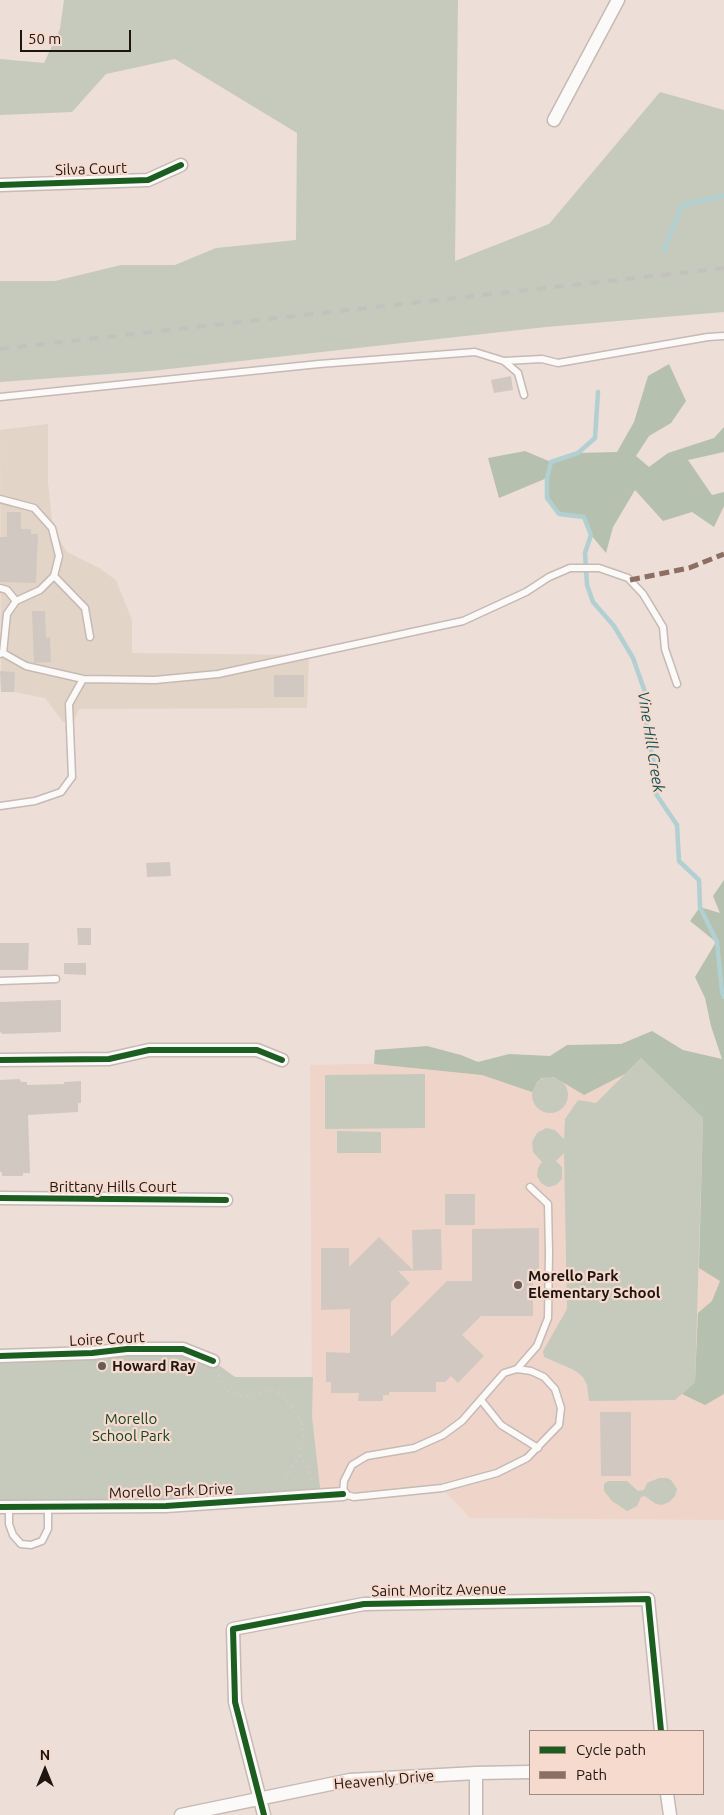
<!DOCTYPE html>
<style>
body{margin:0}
#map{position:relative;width:724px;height:1815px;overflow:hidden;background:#edded7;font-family:Ubuntu,sans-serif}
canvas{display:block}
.legend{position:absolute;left:529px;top:1730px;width:175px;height:65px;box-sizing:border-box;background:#f6dace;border:1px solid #a08b82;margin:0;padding:6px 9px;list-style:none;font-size:15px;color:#1e1511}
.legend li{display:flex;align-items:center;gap:10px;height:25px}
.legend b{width:25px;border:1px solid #a08b82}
.north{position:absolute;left:20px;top:1745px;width:50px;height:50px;-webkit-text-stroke:4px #f6dace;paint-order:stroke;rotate:0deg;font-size:14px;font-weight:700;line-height:20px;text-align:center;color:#1e1511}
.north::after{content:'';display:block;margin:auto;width:18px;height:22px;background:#1e1511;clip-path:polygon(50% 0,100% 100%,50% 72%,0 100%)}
.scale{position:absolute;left:20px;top:30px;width:111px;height:22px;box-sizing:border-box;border:2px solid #1e1511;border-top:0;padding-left:6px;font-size:15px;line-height:18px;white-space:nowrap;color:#1e1511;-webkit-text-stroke:4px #f6dace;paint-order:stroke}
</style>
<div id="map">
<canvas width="724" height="1815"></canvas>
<ul class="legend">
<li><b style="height:6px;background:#1b5e20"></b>Cycle path</li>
<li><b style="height:6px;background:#8d6e63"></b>Path</li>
</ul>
<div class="north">N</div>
<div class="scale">50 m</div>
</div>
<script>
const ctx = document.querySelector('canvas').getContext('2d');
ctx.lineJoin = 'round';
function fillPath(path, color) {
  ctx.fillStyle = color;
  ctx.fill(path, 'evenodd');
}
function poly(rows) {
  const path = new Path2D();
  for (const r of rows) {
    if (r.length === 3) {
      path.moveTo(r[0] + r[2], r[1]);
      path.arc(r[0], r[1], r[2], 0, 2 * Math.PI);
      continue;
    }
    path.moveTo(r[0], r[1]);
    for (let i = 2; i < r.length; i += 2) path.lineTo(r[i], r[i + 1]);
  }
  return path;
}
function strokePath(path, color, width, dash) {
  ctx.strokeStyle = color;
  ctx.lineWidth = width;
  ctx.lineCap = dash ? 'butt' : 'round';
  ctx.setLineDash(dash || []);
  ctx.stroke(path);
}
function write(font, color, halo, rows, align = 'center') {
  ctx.font = font + ' Ubuntu,sans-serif';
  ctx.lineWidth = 4.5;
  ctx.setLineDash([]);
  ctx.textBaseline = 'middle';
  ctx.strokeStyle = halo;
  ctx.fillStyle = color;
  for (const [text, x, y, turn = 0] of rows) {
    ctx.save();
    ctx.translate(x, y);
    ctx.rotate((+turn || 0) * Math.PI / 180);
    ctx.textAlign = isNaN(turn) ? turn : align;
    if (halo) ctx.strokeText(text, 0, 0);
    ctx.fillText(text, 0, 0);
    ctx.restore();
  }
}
fillPath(poly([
 [48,424,48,482,53,529,67,552,99,568,116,580,132,620,132,653,309,655,307,708,79,709,74,721,63,722,45,698,14,692,1,692,0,430]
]), '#e2d5c7');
fillPath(poly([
 [641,1058,724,1060,724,1520,470,1518,442,1488,321,1496,312,1416,310,1065]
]), '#efd5c9');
fillPath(poly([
 [64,0,458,0,455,261,549,224,660,92,724,110,724,312,546,327,151,371,0,382,0,281,55,281,121,265,175,265,216,248,296,240,297,133,175,59,106,74,72,112,0,115,0,59,44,63,60,29],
 [641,1058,703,1118,695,1382,675,1400,589,1401,587,1385,583,1377,574,1370,544,1357,543,1351,567,1309,564,1153,556,1161,562,1167,562,1179,556,1185,548,1187,541,1183,537,1176,538,1168,542,1162,533,1152,532,1142,537,1133,546,1128,555,1130,564,1139,565,1119,578,1100,596,1103],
 [425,1074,425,1128,325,1129,325,1075],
 [550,1095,18],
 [337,1131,381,1132,381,1153,337,1153],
 [183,1349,213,1361,235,1377,313,1377,312,1416,321,1496,0,1507,0,1356],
 [659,1478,667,1478,671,1480,677,1489,675,1496,669,1502,662,1505,656,1504,645,1496,641,1497,637,1506,627,1511,612,1501,604,1491,604,1484,608,1481,627,1481,638,1491,644,1490,647,1483]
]), '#c5cabd');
fillPath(poly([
 [669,364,686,401,671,423,649,436,636,456,649,467,668,453,714,438,724,427,724,452,688,460,712,495,724,492,724,506,714,527,692,512,663,521,635,490,613,527,606,553,591,535,584,517,559,514,547,498,547,478,499,498,488,458,525,451,551,462,578,453,617,452,634,422,648,376],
 [724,880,724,1394,705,1405,682,1394,695,1382,698,1313,712,1301,720,1281,699,1268,703,1118,641,1058,625,1074,584,1095,554,1077,542,1078,537,1082,532,1092,482,1075,374,1064,375,1050,427,1046,461,1055,478,1062,509,1054,550,1056,567,1045,621,1044,652,1031,683,1050,722,1059,711,1026,705,998,695,977,716,942,690,921,700,907,720,913,713,896]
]), '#b5c0ae');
strokePath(poly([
 [664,250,682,205,724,196],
 [598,392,595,438,578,453,551,462,547,478,547,498,559,514,584,517,591,535,585,553,587,585,593,602,614,626,633,658,645,692,647,734,657,775,656,794,677,825,679,861,699,880,700,907,717,942,722,992,724,997]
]), '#b2cfd1', 4.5);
fillPath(poly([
 [511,376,513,390,494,393,491,380],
 [7,512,21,512,21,529,31,529,31,534,38,534,36,583,0,582,0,537,7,537],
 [32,611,45,611,46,638,50,637,51,662,34,663],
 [0,671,15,672,14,692,1,692],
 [274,675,304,675,304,697,274,697],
 [170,862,171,876,147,877,146,863],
 [77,928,91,928,91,945,78,945],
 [0,943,29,943,28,970,0,970],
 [64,963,86,963,86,975,64,974],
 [61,1000,61,1032,3,1034,0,1032,0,1002],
 [20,1079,21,1082,27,1082,27,1085,64,1084,64,1082,81,1081,81,1103,78,1103,78,1112,28,1115,30,1173,23,1173,23,1176,2,1176,2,1172,0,1172,0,1080],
 [445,1194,475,1194,475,1225,445,1225],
 [539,1228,539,1271,533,1271,533,1316,481,1316,462,1335,484,1356,458,1383,451,1376,445,1382,436,1382,436,1392,389,1392,389,1395,383,1395,383,1401,358,1401,359,1393,331,1393,331,1382,326,1382,326,1352,350,1353,350,1309,321,1310,321,1248,349,1248,349,1267,379,1237,413,1270,412,1230,441,1229,442,1270,398,1271,410,1283,391,1302,391,1337,447,1281,472,1281,472,1229],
 [600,1412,631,1412,631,1476,601,1476]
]), '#d2c8c2');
const service = poly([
 [504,361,542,359,558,363,708,337,724,336],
 [0,397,319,364,475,352,504,361,518,373,524,395],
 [0,499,34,508,52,528,59,556,54,576,40,590,16,601,7,614,3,653],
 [54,576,85,608,90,637],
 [0,588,7,590,16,601],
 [0,654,3,653,26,666,83,679,155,680,218,674,463,621,526,592,549,577,570,568,599,568,628,578,643,594,663,627,665,649,677,684],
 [0,806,35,801,61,792,72,777,69,704,83,679],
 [0,981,56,979],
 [517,1369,531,1371,544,1377,555,1389,561,1408,559,1425,527,1458,497,1473,442,1488,354,1497,343,1494,344,1481,352,1465,367,1456,414,1448,443,1435,462,1421,504,1373,517,1369],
 [517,1369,537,1346,548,1318,549,1253,548,1204,530,1187],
 [481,1400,501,1425,538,1448],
 [9,1507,9,1524,13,1535,21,1544,31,1545,42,1541,48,1529,48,1507]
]);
const minor = poly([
 [554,120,618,0],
 [0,185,148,180,181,165],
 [0,1060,109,1059,149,1050,257,1050,282,1060],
 [0,1198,226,1200],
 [0,1356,92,1353,127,1349,183,1349,213,1361],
 [0,1507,166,1506,343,1494],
 [667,1794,670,1815],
 [181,1815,350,1780,476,1773,530,1772],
 [264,1815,235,1702,233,1629,364,1604,648,1599,661,1731],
 [476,1815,476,1773]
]);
strokePath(service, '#c5bab4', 9);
strokePath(minor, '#c5bab4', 15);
strokePath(poly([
 [218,1374,224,1387,230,1393,248,1396,270,1390,276,1391,283,1397,296,1412,302,1424,303,1437,299,1455,286,1478,285,1484],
 [148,1375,148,1361],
 [299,1455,308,1467,312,1482]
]), '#cecac8', 2.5, [2.5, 4]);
strokePath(service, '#fcfaf9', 6);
strokePath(minor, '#fcfaf9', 12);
strokePath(poly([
 [0,349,724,268]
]), '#c4c0be', 4, [9, 9]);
strokePath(poly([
 [630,580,689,568,724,554]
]), '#8d6e63', 5, [10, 5]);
strokePath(poly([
 [0,185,148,180,181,165],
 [0,1060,109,1059,149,1050,257,1050,282,1060],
 [0,1198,226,1200],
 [0,1356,92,1353,127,1349,183,1349,213,1361],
 [0,1507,166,1506,343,1494],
 [264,1815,235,1702,233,1629,364,1604,648,1599,661,1731]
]), '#1b5e20', 6);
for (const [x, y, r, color] of [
 [518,1285,5,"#665b56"],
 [102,1366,5,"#665b56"]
]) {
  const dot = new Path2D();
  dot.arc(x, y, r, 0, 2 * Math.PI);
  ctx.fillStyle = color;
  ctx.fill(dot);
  strokePath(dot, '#f6dace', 2);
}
write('15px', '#1e1511', '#f6dace', [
 ["Silva Court",91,169,-2],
 ["Brittany Hills Court",113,1187],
 ["Loire Court",107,1339,-3],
 ["Morello Park Drive",171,1491,-2],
 ["Saint Moritz Avenue",439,1590,-1],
 ["Heavenly Drive",384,1780,-5]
]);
write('bold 15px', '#1e1511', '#f6dace', [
 ["Morello Park",528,1276],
 ["Elementary School",528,1293],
 ["Howard Ray",112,1366]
], 'left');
write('15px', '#114420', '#f6dace', [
 ["Morello",131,1419],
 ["School Park",131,1436]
]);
write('italic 16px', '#12575e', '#f6dace', [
 ["Vine Hill Creek",651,742,81]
]);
</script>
